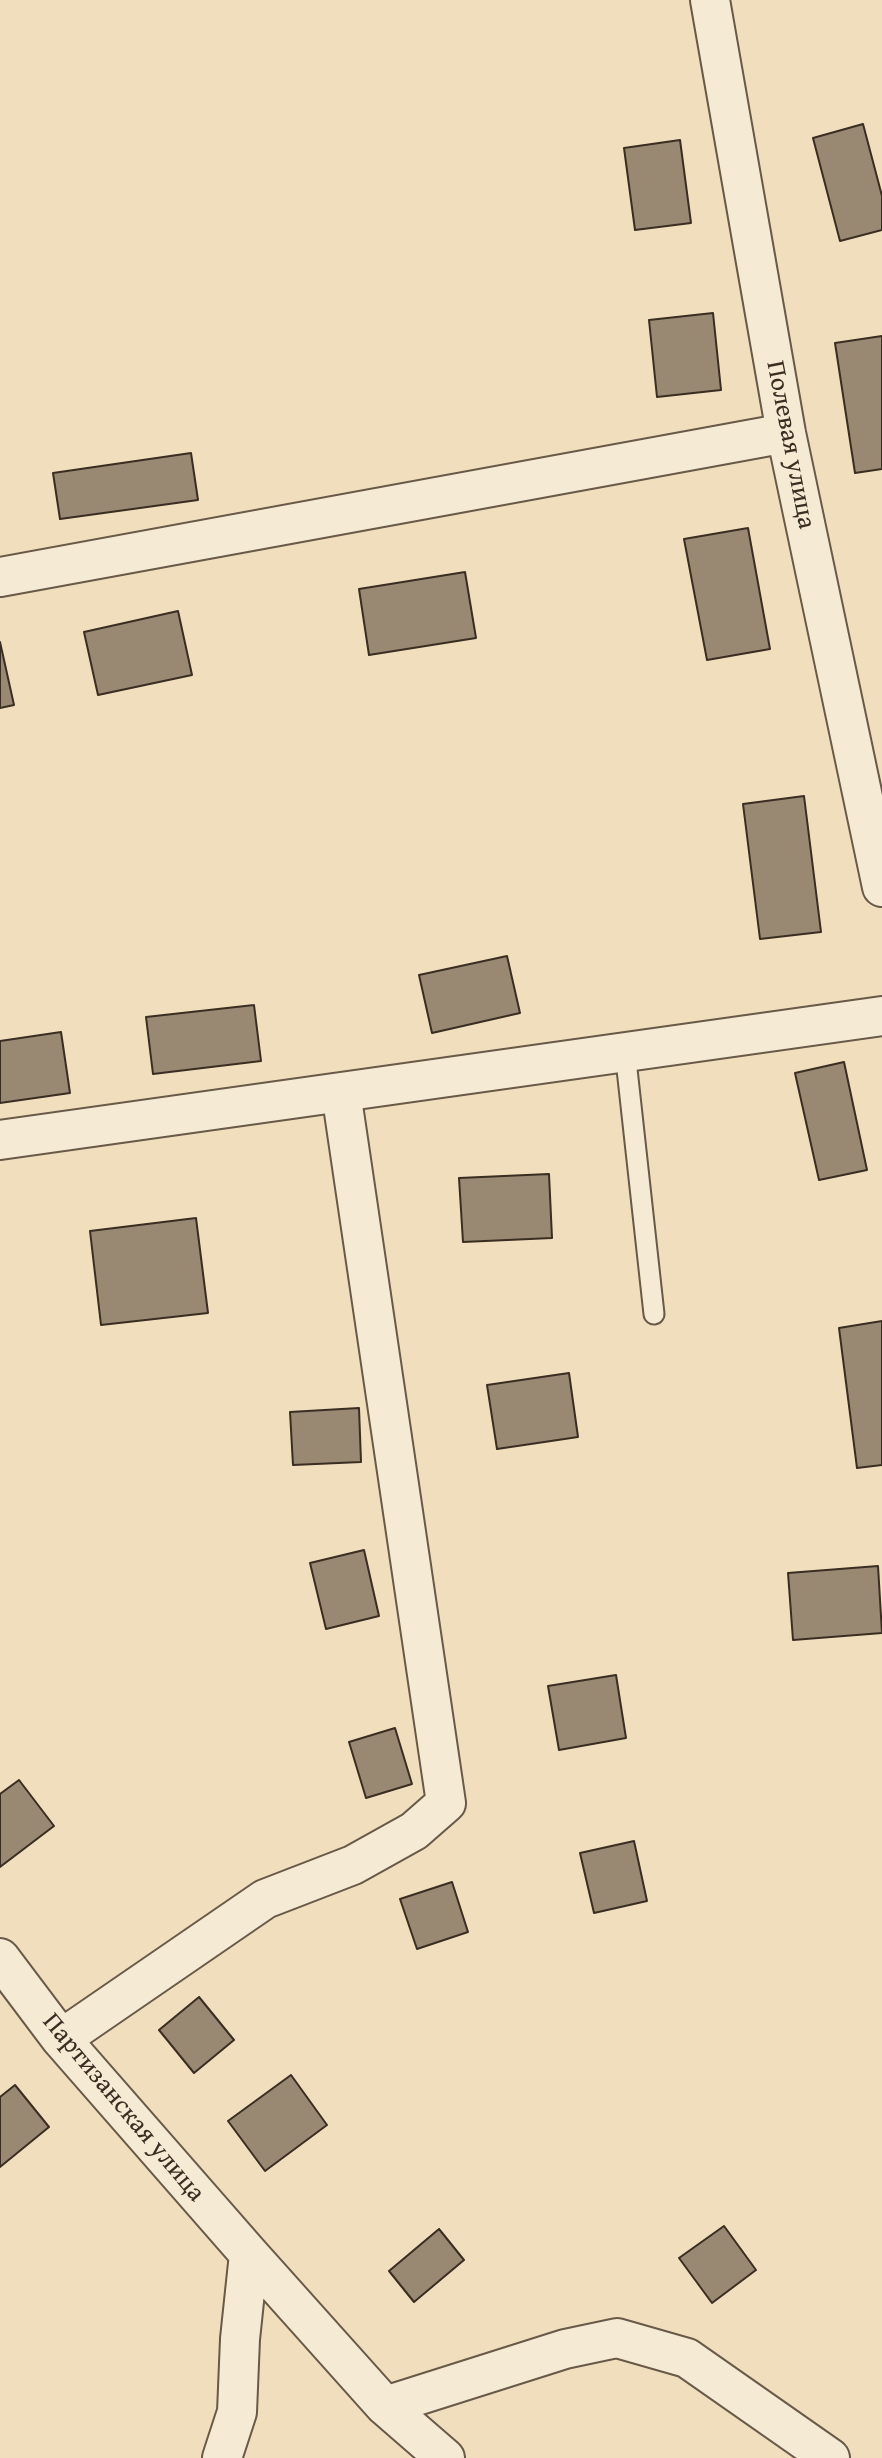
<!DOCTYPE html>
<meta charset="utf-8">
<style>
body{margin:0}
canvas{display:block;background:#f0debc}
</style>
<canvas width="882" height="2458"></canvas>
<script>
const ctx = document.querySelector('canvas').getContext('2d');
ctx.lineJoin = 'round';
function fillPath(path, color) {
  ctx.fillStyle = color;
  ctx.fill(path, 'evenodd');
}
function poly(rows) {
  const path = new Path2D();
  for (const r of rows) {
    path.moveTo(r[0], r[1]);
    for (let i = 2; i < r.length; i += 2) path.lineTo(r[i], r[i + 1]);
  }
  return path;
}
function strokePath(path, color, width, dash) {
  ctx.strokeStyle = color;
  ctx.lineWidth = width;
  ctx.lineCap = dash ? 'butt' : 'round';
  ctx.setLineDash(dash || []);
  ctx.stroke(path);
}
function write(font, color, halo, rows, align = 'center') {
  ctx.font = font + ' "Gentium Book Plus",serif';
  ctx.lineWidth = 6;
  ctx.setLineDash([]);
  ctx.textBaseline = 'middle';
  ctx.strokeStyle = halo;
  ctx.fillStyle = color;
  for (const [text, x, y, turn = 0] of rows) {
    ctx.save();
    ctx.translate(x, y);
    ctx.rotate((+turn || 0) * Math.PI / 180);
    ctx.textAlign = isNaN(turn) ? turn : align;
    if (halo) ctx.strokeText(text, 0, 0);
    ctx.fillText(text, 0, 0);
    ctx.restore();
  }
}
const building = poly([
 [863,124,882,196,882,230,840,241,813,138,863,124],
 [680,140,691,223,635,230,624,148,680,140],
 [713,313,721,390,657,397,649,320,713,313],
 [882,336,882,469,855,473,835,343,882,336],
 [191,453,198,500,60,519,53,473,191,453],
 [748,528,770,649,707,660,684,539,748,528],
 [465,572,476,638,369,655,359,589,465,572],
 [178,611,192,675,98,695,84,632,178,611],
 [0,642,14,705,0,708,0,642],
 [804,796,821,932,760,939,743,804,804,796],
 [507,956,520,1013,432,1033,419,975,507,956],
 [254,1005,261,1061,153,1074,146,1017,254,1005],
 [61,1032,70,1093,0,1103,0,1041,61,1032],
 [844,1062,867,1170,819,1180,795,1073,844,1062],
 [549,1174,552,1238,463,1242,459,1178,549,1174],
 [196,1218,208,1313,101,1325,90,1231,196,1218],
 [882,1321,882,1465,857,1468,839,1328,882,1321],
 [569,1373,578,1437,497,1449,487,1385,569,1373],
 [359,1408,361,1462,293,1465,290,1412,359,1408],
 [364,1550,379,1616,326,1629,310,1563,364,1550],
 [878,1566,882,1633,793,1640,788,1573,878,1566],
 [616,1675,626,1738,559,1750,548,1686,616,1675],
 [395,1728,412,1784,366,1798,349,1742,395,1728],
 [19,1780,54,1826,0,1867,0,1794,19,1780],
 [634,1841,647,1901,594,1913,580,1853,634,1841],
 [452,1882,468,1932,417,1949,400,1899,452,1882],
 [199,1997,234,2040,194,2073,159,2030,199,1997],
 [291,2075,327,2125,265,2171,228,2121,291,2075],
 [15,2085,49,2127,0,2167,0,2097,15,2085],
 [724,2226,756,2270,712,2303,679,2258,724,2226],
 [439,2229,464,2260,414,2302,389,2271,439,2229]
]);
fillPath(building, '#998972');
strokePath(building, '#3a2d22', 2);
const lane = poly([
 [625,1051,654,1314]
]);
const street = poly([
 [710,0,786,433,882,887],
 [0,577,786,433],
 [0,1140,882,1016],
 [0,1958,61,2039,249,2254,385,2406,445,2458],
 [61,2039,265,1899,353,1865,414,1831,446,1803,341,1092],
 [385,2406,565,2349,617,2338,687,2358,830,2458],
 [222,2458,237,2412,240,2339,249,2254]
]);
strokePath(lane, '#685948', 23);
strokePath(street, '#685948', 42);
strokePath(lane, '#f5ead3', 19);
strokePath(street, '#f5ead3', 38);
write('26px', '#3a2d22', '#f5ead3', [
 ["Полевая улица",790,445,79],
 ["Партизанская улица",123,2108,50]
]);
</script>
